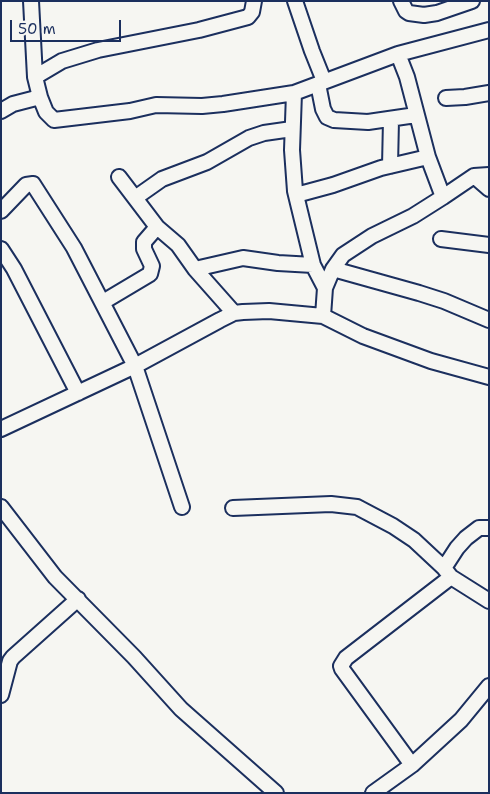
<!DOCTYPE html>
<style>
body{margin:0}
#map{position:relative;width:490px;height:794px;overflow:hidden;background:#f6f6f2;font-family:"Shantell Sans",sans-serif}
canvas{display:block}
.frame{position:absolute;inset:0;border:2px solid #1b2f5e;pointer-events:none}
.scale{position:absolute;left:10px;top:20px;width:111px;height:22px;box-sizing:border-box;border:2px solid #1b2f5e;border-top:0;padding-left:6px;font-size:15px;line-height:18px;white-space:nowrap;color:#1b2f5e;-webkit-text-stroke:4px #f6f6f2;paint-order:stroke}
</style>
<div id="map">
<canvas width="490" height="794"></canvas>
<div class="frame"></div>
<div class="scale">50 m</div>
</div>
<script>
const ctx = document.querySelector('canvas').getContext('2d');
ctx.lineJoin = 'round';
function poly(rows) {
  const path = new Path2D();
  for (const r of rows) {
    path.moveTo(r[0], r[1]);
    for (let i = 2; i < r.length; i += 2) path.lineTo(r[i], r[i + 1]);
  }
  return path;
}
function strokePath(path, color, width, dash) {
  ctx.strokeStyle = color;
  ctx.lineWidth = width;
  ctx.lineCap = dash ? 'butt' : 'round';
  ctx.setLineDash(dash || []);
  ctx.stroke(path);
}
const minor = poly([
 [31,1,35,77,40,97,46,112,54,120,130,111,156,105,202,106,223,104,294,93,318,84,323,109,327,117,334,120,368,122,416,115],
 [295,1,312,51,324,81],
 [401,1,406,11,409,13,424,15,437,13,472,1],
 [35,77,62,61,98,50,199,30,248,17,252,12,254,1],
 [318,84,398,54,489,30],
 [294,93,292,150,295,191,313,265,325,288],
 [446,98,465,97,489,93],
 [1,111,13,104,40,97],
 [390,166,391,120],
 [474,176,489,189],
 [119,177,157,227,178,245,195,269,234,313],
 [296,195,333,185,381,168,428,157],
 [443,197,474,176,489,175],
 [135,198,162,179,207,162,249,138,264,133,292,129],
 [1,211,26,185,33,184,74,248,135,366,182,507],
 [441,239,489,245],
 [1,249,14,269,78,393],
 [195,269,243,258,278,263,313,265],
 [333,269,419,293,444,301,489,320],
 [103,302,150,274,152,266,144,249,144,242,157,227],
 [323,316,325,288,333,269,343,255,372,236,413,216,443,197,428,157,407,77,398,54],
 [1,429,135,366,220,320,234,313,243,312,269,311,323,316,363,336,431,361,489,377],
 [1,507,55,577,134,657,181,709,276,793],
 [233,508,331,504,357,507,393,526,414,540,444,568],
 [489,528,479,528,466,538,457,548,444,568,451,577,489,601],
 [1,695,10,661,13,657,78,599],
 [412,765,342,669,341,666,346,658,451,577],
 [373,793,412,765,461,720,489,686]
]);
strokePath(minor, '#1b2f5e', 18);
strokePath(minor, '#f6f6f2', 14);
</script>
